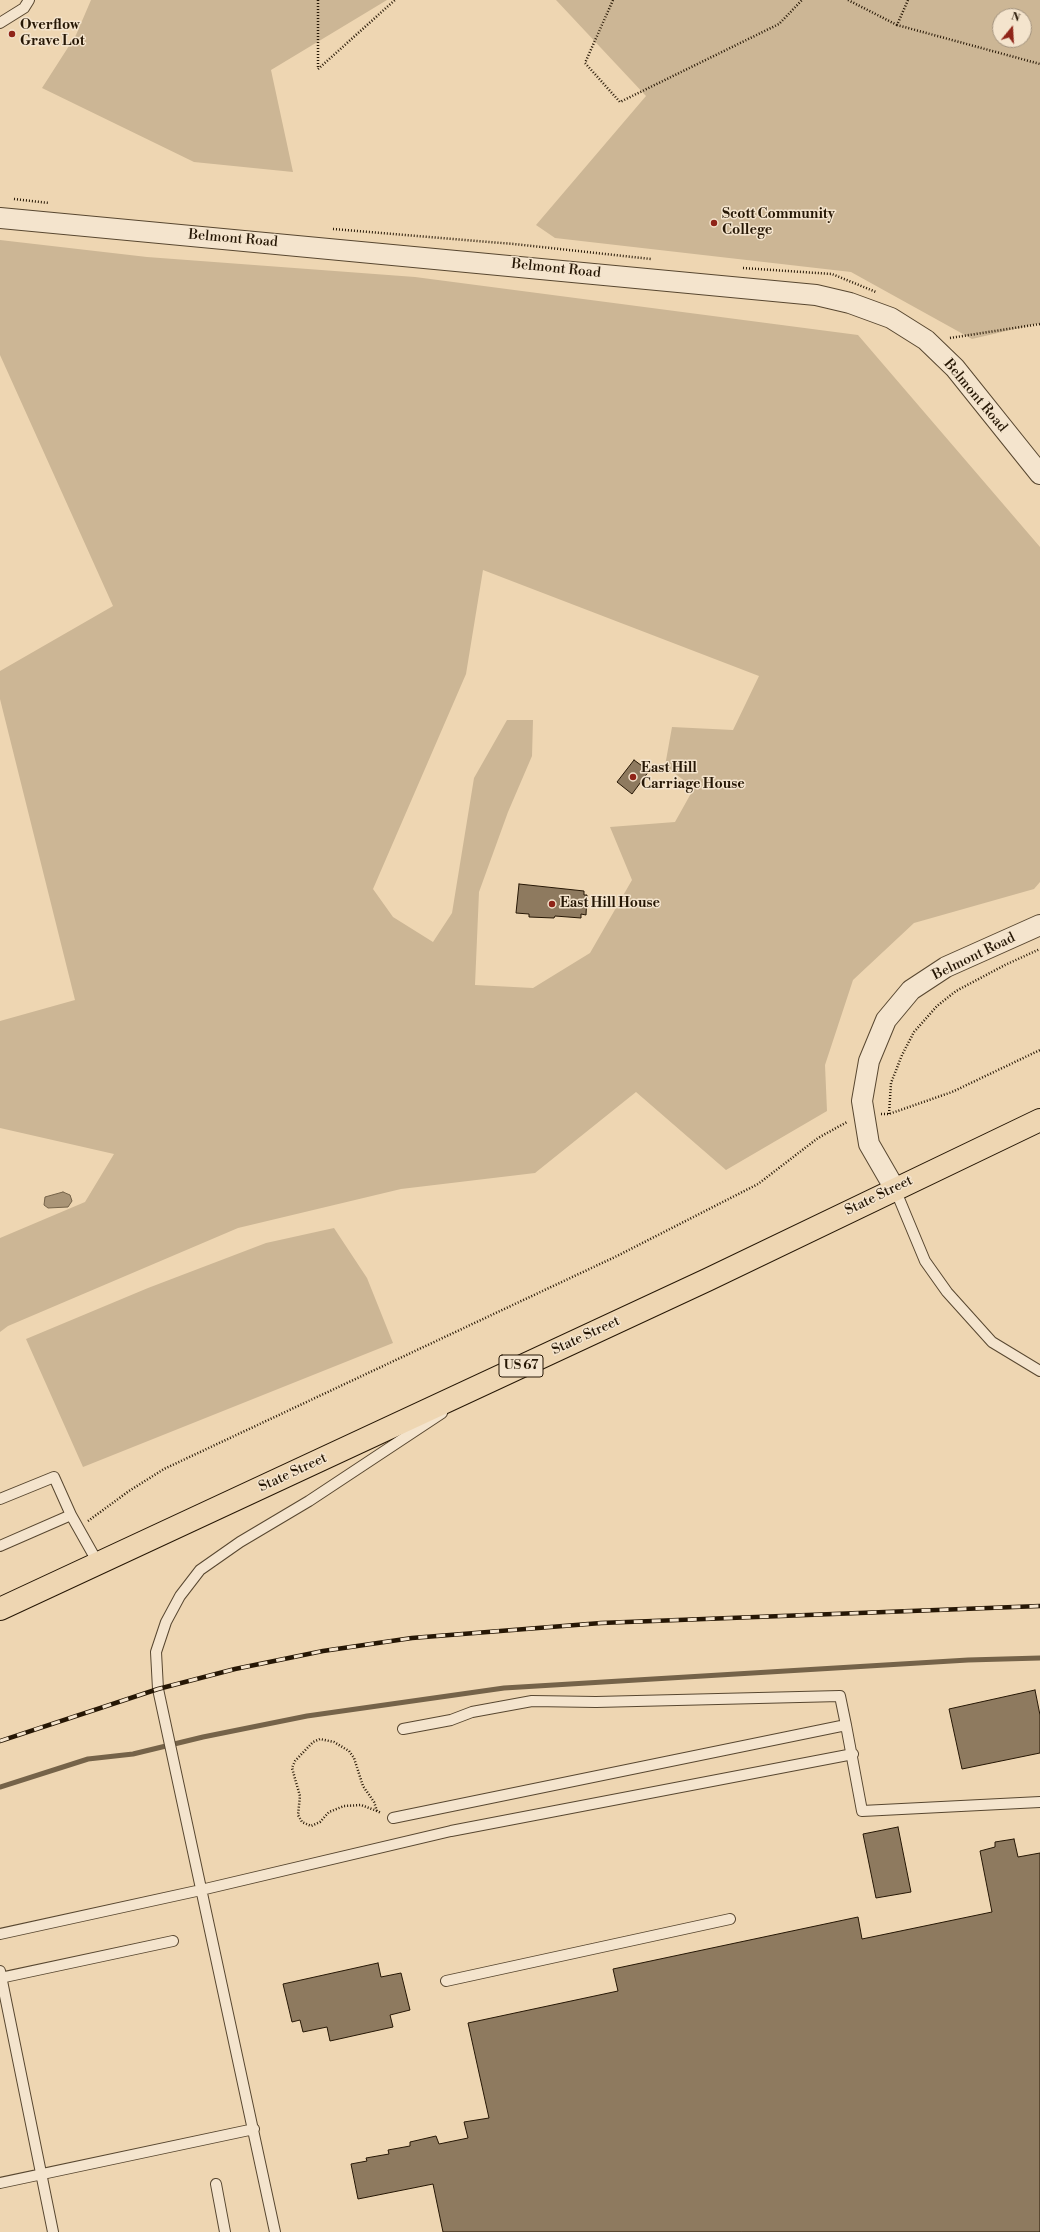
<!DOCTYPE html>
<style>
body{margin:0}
#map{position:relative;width:1040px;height:2232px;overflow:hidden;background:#eed6b2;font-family:"Libre Bodoni",serif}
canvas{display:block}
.north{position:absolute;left:992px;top:8px;width:40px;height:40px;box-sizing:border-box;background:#f4e4cd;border:1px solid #a2927d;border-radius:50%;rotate:18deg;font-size:11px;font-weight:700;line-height:16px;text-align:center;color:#261705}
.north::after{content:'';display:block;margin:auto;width:14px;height:18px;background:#8f2418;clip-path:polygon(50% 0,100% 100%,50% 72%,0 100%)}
</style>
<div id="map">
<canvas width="1040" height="2232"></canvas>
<div class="north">N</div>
</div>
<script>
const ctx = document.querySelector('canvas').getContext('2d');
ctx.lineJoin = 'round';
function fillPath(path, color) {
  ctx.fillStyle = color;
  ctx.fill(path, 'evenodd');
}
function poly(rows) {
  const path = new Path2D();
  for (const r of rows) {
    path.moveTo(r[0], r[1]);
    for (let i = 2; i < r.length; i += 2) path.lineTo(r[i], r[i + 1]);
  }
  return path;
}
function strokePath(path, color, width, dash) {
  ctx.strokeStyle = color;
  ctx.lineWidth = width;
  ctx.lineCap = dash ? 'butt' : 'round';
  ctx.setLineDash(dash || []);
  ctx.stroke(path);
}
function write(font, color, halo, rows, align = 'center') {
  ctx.font = font + ' "Libre Bodoni",serif';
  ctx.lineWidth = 3;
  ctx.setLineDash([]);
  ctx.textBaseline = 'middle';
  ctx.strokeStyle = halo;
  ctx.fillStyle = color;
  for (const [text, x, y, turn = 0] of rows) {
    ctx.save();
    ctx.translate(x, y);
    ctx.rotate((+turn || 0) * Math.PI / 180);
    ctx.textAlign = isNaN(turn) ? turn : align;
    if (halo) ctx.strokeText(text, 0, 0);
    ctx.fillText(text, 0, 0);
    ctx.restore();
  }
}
fillPath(poly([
 [91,0,387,0,271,70,293,172,194,162,42,88,76,35],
 [556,0,1040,0,1040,323,972,339,851,272,555,238,536,225,646,96],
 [1000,16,1024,16,1024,40,1000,40],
 [0,240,147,257,415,277,858,335,1040,547,1040,882,1034,889,914,923,853,980,825,1065,827,1111,726,1170,636,1092,535,1173,401,1189,238,1228,8,1326,0,1332,0,1238,85,1202,114,1154,0,1128,0,1021,75,1000,0,699,0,671,113,606,0,355],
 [483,570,759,676,733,730,672,727,665,766,694,788,675,822,610,827,632,880,590,953,533,988,475,985,479,892,508,812,532,756,533,720,507,720,474,778,452,913,433,942,393,917,373,889,466,674],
 [334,1228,367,1278,393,1343,83,1467,26,1339,148,1288,266,1243]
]), '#ccb695');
const water = poly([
 [63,1192,70,1195,72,1201,68,1207,48,1208,44,1205,45,1197,63,1192]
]);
fillPath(water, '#aa9577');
strokePath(water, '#756349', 1);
strokePath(poly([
 [0,1787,88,1759,133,1754,203,1737,307,1716,504,1688,968,1660,1040,1658]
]), '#756349', 5);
const building = poly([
 [634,760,649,771,632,794,617,782,634,760],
 [519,884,584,891,584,895,587,895,586,915,581,914,581,918,555,916,554,918,529,917,529,914,516,913,519,884],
 [1035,1690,1040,1715,1040,1753,962,1769,949,1709,1035,1690],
 [898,1827,911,1892,876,1898,863,1834,898,1827],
 [1014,1839,1018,1857,1040,1853,1040,2232,443,2232,433,2184,358,2199,351,2164,367,2161,366,2158,389,2154,388,2150,410,2146,410,2142,436,2136,439,2144,468,2138,464,2122,489,2118,468,2023,618,1991,613,1969,858,1917,862,1939,992,1912,980,1851,995,1847,995,1842,1014,1839],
 [378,1963,381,1977,401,1973,410,2010,390,2015,393,2027,330,2041,327,2027,303,2032,300,2020,292,2022,283,1984,378,1963]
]);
fillPath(building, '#8e7a5f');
strokePath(building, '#261705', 1);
const lane = poly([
 [0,23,24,8,29,0],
 [895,1189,925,1261,947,1292,992,1342,1040,1371],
 [0,1499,54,1477,71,1515],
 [0,1546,71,1515,98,1563],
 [403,1729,451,1720,472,1712,532,1701,596,1702,840,1696,846,1725],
 [393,1818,846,1725,862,1811,1040,1802],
 [0,1934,201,1890,451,1831,853,1754],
 [0,1971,53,2232],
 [0,1978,173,1941],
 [446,1981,730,1919],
 [0,2183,254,2129],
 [216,2184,225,2232],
 [275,2232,158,1689,156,1652,166,1622,180,1596,200,1570,240,1542,309,1501,442,1413]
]);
const street = poly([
 [0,218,816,295,850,303,891,318,926,340,955,368,1040,474],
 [895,1189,869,1144,862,1101,869,1061,886,1020,911,990,946,967,1040,925]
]);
const primary = poly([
 [0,1609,707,1280,1040,1120]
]);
strokePath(lane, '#584730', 12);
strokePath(street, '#584730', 22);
strokePath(primary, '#261705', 24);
strokePath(poly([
 [318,0,318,69,395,0],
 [613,0,585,63,620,102,779,24,802,0],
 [848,0,897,25],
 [908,0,897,25,1040,64],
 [14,199,49,203],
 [333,229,514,244,651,259],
 [743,268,832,274,876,292],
 [950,338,1040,324],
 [881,1114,889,1114,952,1092,1040,1050],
 [889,1114,891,1083,902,1055,914,1032,937,1006,956,991,1005,965,1040,949],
 [88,1521,129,1491,164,1469,617,1256,758,1184,818,1138,847,1122],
 [377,1811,361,1805,344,1806,329,1812,320,1822,311,1826,302,1822,298,1815,300,1796,292,1768,295,1761,313,1742,320,1739,334,1742,349,1751,354,1758,363,1786,374,1802,377,1811,381,1813]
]), '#261705', 2.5, [1, 2]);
strokePath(lane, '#f4e4cd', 10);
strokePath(street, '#f4e4cd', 20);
strokePath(primary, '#eed6b2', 22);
const rail = poly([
 [0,1741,158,1689,235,1669,323,1651,412,1638,601,1623,1040,1606]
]);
strokePath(rail, '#261705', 4.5);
strokePath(rail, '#f4e4cd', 3, [9]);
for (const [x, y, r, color] of [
 [12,34,4,"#8f2418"],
 [714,223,4,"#8f2418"],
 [633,777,4,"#8f2418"],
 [552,904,4,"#8f2418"]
]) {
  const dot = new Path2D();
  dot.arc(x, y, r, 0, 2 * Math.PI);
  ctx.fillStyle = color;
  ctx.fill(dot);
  strokePath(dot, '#f4e4cd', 1.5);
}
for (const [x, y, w] of [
 [521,1366,44]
]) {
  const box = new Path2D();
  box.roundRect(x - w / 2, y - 11, w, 22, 3);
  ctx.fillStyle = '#f4e4cd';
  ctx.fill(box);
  strokePath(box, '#261705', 1);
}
write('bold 13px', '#261705', null, [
 ["US 67",521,1366]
]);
write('bold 14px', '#261705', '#f4e4cd', [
 ["Overflow",20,26],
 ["Grave Lot",20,42],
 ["Scott Community",722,215],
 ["College",722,231],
 ["East Hill",641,769],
 ["Carriage House",641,785],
 ["East Hill House",560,904]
], 'left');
write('14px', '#261705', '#f4e4cd', [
 ["Belmont Road",233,239,5],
 ["Belmont Road",556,269,6],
 ["Belmont Road",975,396,50],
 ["Belmont Road",974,957,-26],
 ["State Street",879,1196,-26],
 ["State Street",586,1336,-25],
 ["State Street",293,1473,-25]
]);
</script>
